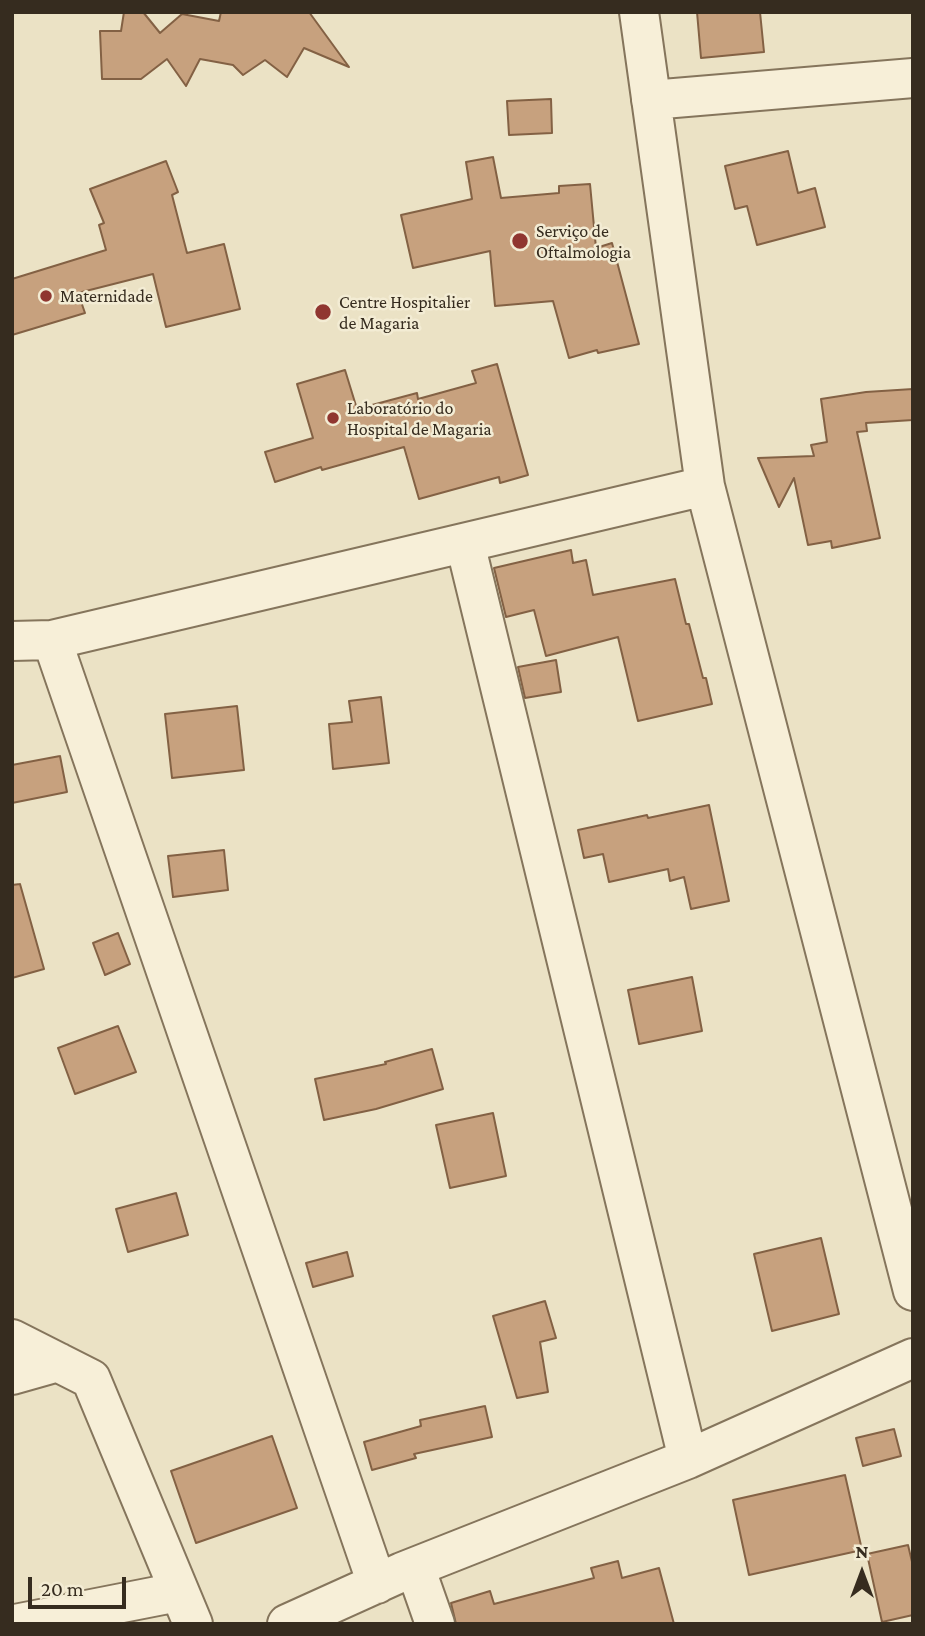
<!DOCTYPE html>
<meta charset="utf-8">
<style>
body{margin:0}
#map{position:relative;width:925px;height:1636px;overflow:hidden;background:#ebe2c5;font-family:"Crimson Pro",serif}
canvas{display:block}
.frame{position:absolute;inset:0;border:14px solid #362c1f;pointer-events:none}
.north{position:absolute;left:827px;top:1538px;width:70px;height:70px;-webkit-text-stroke:5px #f3ecd4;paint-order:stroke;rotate:0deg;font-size:19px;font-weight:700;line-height:28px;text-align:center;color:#362c1f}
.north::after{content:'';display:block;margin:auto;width:24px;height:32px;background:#362c1f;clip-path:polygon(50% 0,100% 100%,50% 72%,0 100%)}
.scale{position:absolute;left:28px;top:1577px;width:98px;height:32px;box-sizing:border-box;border:4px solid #362c1f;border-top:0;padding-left:9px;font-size:21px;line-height:24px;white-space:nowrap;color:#362c1f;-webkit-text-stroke:5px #f3ecd4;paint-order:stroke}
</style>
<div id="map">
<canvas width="925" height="1636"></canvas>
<div class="frame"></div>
<div class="north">N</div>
<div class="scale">20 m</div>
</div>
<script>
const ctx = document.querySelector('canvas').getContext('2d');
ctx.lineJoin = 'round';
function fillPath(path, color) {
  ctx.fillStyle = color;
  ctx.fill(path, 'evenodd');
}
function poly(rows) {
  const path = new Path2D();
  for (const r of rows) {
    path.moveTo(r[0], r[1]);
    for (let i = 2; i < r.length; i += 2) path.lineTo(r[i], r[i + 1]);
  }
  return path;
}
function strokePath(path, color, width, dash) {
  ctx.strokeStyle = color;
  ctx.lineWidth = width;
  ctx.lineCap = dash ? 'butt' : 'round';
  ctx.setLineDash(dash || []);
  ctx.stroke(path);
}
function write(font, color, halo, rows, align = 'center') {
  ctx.font = font + ' "Crimson Pro",serif';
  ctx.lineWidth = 5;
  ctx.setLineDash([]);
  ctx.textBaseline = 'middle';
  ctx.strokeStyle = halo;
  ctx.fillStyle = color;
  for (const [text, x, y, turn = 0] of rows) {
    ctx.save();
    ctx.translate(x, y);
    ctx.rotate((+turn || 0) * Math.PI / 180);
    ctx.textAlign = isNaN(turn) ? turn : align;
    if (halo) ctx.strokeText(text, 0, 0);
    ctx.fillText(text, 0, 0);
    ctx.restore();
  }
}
const building = poly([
 [124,12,143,12,160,33,182,14,219,21,221,12,309,12,349,67,304,48,287,77,265,60,243,75,233,65,200,59,186,86,167,59,141,79,102,79,100,31,121,31,124,12],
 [697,12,760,12,764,52,701,58,697,12],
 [551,99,552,133,509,135,507,101,551,99],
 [788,151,798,193,815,188,825,227,757,245,747,206,735,209,725,166,788,151],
 [493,157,501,198,559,193,559,186,590,184,596,248,612,243,639,344,598,353,597,350,569,358,553,301,495,306,490,251,413,268,401,215,472,199,466,162,493,157],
 [166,161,178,192,172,195,187,253,224,244,240,309,166,327,153,274,78,293,85,313,12,335,12,279,106,250,99,225,104,223,90,189,166,161],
 [497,364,528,475,500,483,499,477,419,499,404,447,322,470,321,467,275,482,265,452,313,438,297,384,345,370,357,409,417,393,418,399,476,383,472,371,497,364],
 [913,389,913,420,866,423,867,431,857,432,880,538,832,548,831,541,808,545,794,478,779,507,758,458,814,456,811,445,827,442,821,399,866,392,913,389],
 [571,550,573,563,586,560,593,595,675,579,686,624,689,624,703,678,706,678,712,704,638,721,618,637,546,656,534,610,506,617,494,568,571,550],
 [556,660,561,692,525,698,518,667,556,660],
 [381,697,389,763,333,769,329,724,352,722,349,701,381,697],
 [237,706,244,770,172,778,165,714,237,706],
 [60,756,67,792,12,803,12,765,60,756],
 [709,805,729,901,691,909,684,877,670,881,668,869,609,882,603,854,584,858,578,830,647,815,648,818,709,805],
 [224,850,228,890,173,897,168,856,224,850],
 [20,884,44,969,12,978,12,885,20,884],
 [118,933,130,964,105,975,93,943,118,933],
 [692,977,702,1031,639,1044,628,990,692,977],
 [118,1026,136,1072,75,1094,58,1048,118,1026],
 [432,1049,443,1089,376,1109,324,1120,315,1079,386,1064,385,1062,432,1049],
 [493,1113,506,1176,450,1188,436,1125,493,1113],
 [176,1193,188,1235,128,1252,116,1209,176,1193],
 [821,1238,839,1314,772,1331,754,1254,821,1238],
 [347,1252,353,1276,313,1287,306,1263,347,1252],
 [545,1301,556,1338,540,1342,548,1392,517,1398,493,1316,545,1301],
 [485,1406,492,1437,414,1454,416,1458,372,1470,364,1442,421,1426,420,1420,485,1406],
 [894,1429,901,1456,863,1466,856,1438,894,1429],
 [272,1436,297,1508,196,1543,171,1471,272,1436],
 [845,1475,862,1550,749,1575,733,1500,845,1475],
 [908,1545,913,1566,913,1615,882,1622,867,1554,908,1545],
 [618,1561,622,1578,659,1568,674,1624,456,1624,451,1603,490,1591,494,1604,594,1578,591,1568,618,1561]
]);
fillPath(building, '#c7a17e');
strokePath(building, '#836144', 2);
const minor = poly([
 [639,12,705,486,913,1291],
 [651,100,913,78],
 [465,543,688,1459],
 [52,640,377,1584],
 [12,641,52,640,705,486],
 [12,1339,91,1379,193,1624],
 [12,1375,58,1362],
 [415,1567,435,1624],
 [15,1624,178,1592],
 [287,1624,402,1572,688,1459,913,1358]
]);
strokePath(minor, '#85755c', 42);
strokePath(minor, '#f7efd8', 38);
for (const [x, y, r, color] of [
 [520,241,9,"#903630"],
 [46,296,7,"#903630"],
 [323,312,9,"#903630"],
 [333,418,7,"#903630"]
]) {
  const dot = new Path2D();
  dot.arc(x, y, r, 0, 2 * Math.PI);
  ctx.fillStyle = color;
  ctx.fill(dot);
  strokePath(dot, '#f3ecd4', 2.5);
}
write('18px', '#362c1f', '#f3ecd4', [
 ["Serviço de",536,231],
 ["Oftalmologia",536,252],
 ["Maternidade",60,296],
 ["Centre Hospitalier",339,302],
 ["de Magaria",339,323],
 ["Laboratório do",347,408],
 ["Hospital de Magaria",347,429]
], 'left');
</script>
